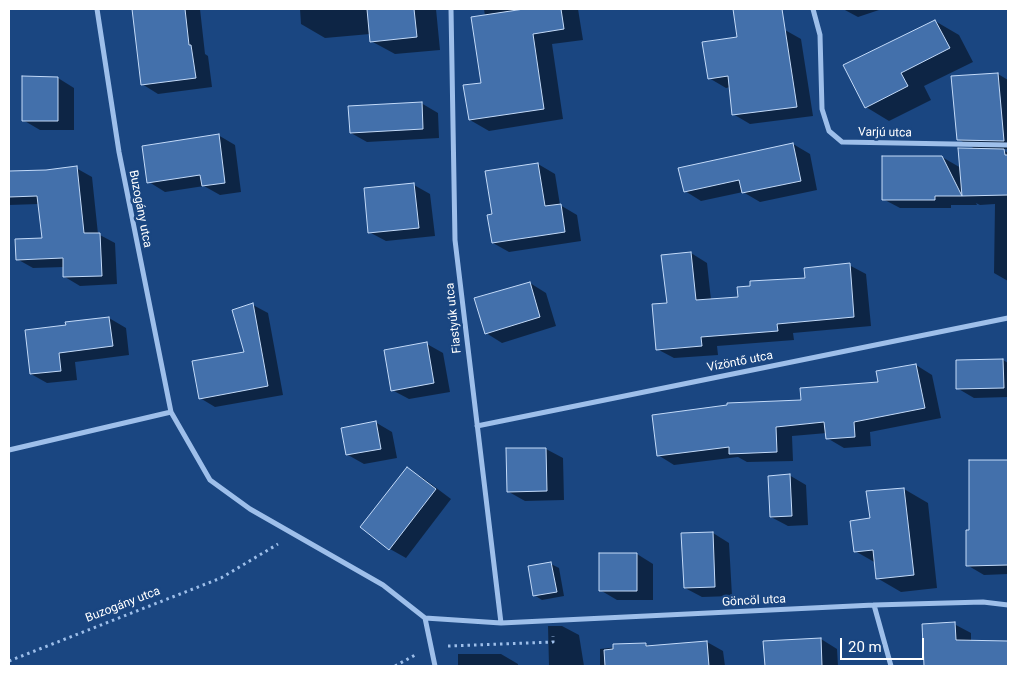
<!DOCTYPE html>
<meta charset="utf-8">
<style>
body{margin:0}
#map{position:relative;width:1017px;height:675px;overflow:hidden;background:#1a4681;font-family:Roboto,sans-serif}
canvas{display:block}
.frame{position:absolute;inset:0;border:10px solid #fff;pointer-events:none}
.scale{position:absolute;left:840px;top:638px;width:84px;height:22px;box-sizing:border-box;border:2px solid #fff;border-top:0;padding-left:6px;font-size:15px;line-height:18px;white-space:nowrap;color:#fff;-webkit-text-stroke:4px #1a4681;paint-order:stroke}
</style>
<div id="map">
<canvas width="1017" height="675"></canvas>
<div class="frame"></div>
<div class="scale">20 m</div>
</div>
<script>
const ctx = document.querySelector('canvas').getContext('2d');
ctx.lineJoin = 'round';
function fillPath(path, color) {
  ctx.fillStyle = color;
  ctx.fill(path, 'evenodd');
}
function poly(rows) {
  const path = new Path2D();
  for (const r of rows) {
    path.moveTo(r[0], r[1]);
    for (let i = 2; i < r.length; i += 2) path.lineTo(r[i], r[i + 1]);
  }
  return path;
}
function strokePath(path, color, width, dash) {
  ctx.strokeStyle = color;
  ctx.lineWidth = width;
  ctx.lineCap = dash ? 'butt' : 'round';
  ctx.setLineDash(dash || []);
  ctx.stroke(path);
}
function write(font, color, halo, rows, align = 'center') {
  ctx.font = font + ' Roboto,sans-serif';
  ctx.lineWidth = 5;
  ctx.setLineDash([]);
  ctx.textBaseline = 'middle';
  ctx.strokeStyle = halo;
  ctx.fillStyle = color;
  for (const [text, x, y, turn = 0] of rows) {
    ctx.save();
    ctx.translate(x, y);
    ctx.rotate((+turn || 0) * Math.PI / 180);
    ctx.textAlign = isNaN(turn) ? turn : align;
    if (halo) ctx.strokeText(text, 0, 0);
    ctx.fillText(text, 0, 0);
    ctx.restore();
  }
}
fillPath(poly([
 [133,9,200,9,205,54,208,56,212,87,158,94,142,84],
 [300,9,436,9,440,50,395,54,371,41,370,34,325,38,301,24],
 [484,9,578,9,583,40,552,44,563,119,489,131,470,120,483,84,485,16],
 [843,9,882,9,858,17],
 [935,21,959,35,973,62,924,86,931,100,889,121,866,107],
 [785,30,801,39,813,116,750,124,733,114,730,87,726,88,709,78],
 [998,74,1008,80,1008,149,1001,149,1008,153,1008,281,994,273,995,204,980,205,976,203,977,205,951,205,951,208,900,208,883,199,942,157,961,168,977,150,958,139],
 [58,78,74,88,74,130,40,130,23,120],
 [421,103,438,113,439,138,367,142,351,133],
 [218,135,235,145,241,192,220,195,204,186,165,192,149,182],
 [793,144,810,154,817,190,760,202,743,192,701,201,685,191],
 [538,164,555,174,560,205,577,215,581,241,509,252,493,243,493,215],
 [76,168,92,177,98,234,115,243,117,284,80,286,65,277,64,267,33,268,17,259,43,239,39,204,9,205,9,172,46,171],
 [414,185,430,194,435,236,386,241,369,232],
 [691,253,707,263,711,300,739,298,806,279,849,265,866,274,871,326,793,333,794,340,717,346,718,355,674,358,657,349,668,304],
 [530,283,546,293,556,326,502,343,486,333],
 [253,305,268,313,283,395,215,407,200,398,245,352],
 [109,318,126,328,129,355,75,362,77,380,47,383,31,374,67,326],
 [427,344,443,353,450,392,409,399,392,390],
 [1003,360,1008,363,1008,397,974,398,957,388],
 [916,365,932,375,941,418,870,432,871,446,844,448,827,438,827,433,792,436,793,461,747,462,738,457,674,465,658,455,803,402,880,383],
 [375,422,392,432,397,458,364,464,348,455],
 [546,449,563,458,564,500,525,501,509,492,508,450],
 [971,461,1008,461,1008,574,984,575,967,565,971,531],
 [407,469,423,478,451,499,406,558,390,549],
 [789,475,806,485,808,525,788,526,771,517],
 [904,489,928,503,937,588,901,592,877,578,876,563,855,551,871,520],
 [713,533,729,543,732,596,702,597,685,588],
 [637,554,653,564,653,600,617,600,600,590],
 [551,564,559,568,564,596,542,600,534,595],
 [954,624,971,633,971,642,1008,643,1008,666,926,666,923,625],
 [548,626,562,626,579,635,584,666,549,666],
 [821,639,837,649,838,666,766,666,765,642],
 [707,642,723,651,725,666,600,666,600,649,646,644,651,647],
 [458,654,501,654,518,664,518,666,458,666]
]), '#0007');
const building = poly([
 [132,9,185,9,189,45,191,45,196,78,141,85,132,9],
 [367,9,414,9,417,37,370,42,367,9],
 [524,9,561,9,564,29,533,34,544,109,469,120,463,85,481,83,471,17,524,9],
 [733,9,782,9,797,107,732,115,728,76,708,79,702,42,737,37,733,9],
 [935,20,950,48,901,73,908,86,865,108,843,65,935,20],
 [998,73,1004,141,957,140,951,76,998,73],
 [22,76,58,77,58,121,22,121,22,76],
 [422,102,423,129,350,133,348,106,422,102],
 [219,134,225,183,202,186,200,175,147,183,142,146,219,134],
 [793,143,801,181,742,193,739,180,684,192,678,168,793,143],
 [958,148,1004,149,1005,155,1008,155,1008,195,962,196,958,148],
 [882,156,942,156,962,196,935,196,935,200,882,200,882,156],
 [538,163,545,206,561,204,565,232,492,243,487,215,492,214,485,171,538,163],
 [77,166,84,233,100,233,102,276,63,277,63,258,16,260,15,239,42,238,37,196,9,197,9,171,46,170,77,166],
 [414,183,419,228,368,233,364,188,414,183],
 [691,252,696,300,738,297,737,287,750,286,750,281,805,278,804,268,850,263,854,317,777,324,778,331,701,337,702,346,656,350,652,304,667,303,661,255,691,252],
 [530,282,540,317,485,334,474,298,530,282],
 [253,303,268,386,199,399,192,361,244,352,232,310,253,303],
 [109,317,113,346,59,353,61,371,30,374,25,330,66,325,65,322,109,317],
 [427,342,434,383,391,391,384,350,427,342],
 [1003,359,1004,388,956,389,956,360,1003,359],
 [916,364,925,408,854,422,855,437,826,439,824,422,776,427,777,452,729,454,729,447,657,456,652,415,727,405,727,403,801,400,800,388,878,382,876,371,916,364],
 [376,421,381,449,346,455,341,428,376,421],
 [506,448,546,448,547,491,507,492,506,448],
 [969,460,1008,460,1008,565,966,566,966,530,969,530,969,460],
 [407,467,436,489,389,550,360,527,407,467],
 [790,474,792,516,770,517,768,476,790,474],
 [904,488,914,575,876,579,873,550,854,552,850,521,870,518,866,491,904,488],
 [713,532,715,587,684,588,681,533,713,532],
 [599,553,637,553,637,591,599,591,599,553],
 [551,562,557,592,533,596,528,566,551,562],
 [955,622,956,640,1008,641,1008,666,924,666,922,624,955,622],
 [821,638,822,666,765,666,763,641,821,638],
 [707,641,709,666,605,666,604,650,613,649,613,644,646,643,646,646,707,641]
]);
fillPath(building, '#4370ab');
strokePath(building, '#c3daf8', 1);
strokePath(poly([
 [448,646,553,642,553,636],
 [9,661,221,578,278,544],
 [395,666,417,654]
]), '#9ebfea', 3, [2.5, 4]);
strokePath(poly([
 [97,9,119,152,171,412,210,480,250,509,383,585,425,618,501,623,874,605,983,602,1008,605],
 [451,9,455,240,501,623],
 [813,9,820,35,822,109,829,131,842,142,1008,145],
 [477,426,1008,318],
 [9,450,171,412],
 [874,605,891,666],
 [425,618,435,666]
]), '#9ebfea', 5);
write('12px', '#fff', '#1a4681', [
 ["Varjú utca",885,133,1],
 ["Buzogány utca",140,209,79],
 ["Fiastyúk utca",454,318,-96],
 ["Vízöntő utca",740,362,-11],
 ["Göncöl utca",754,601,-3],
 ["Buzogány utca",123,605,-21]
]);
</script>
